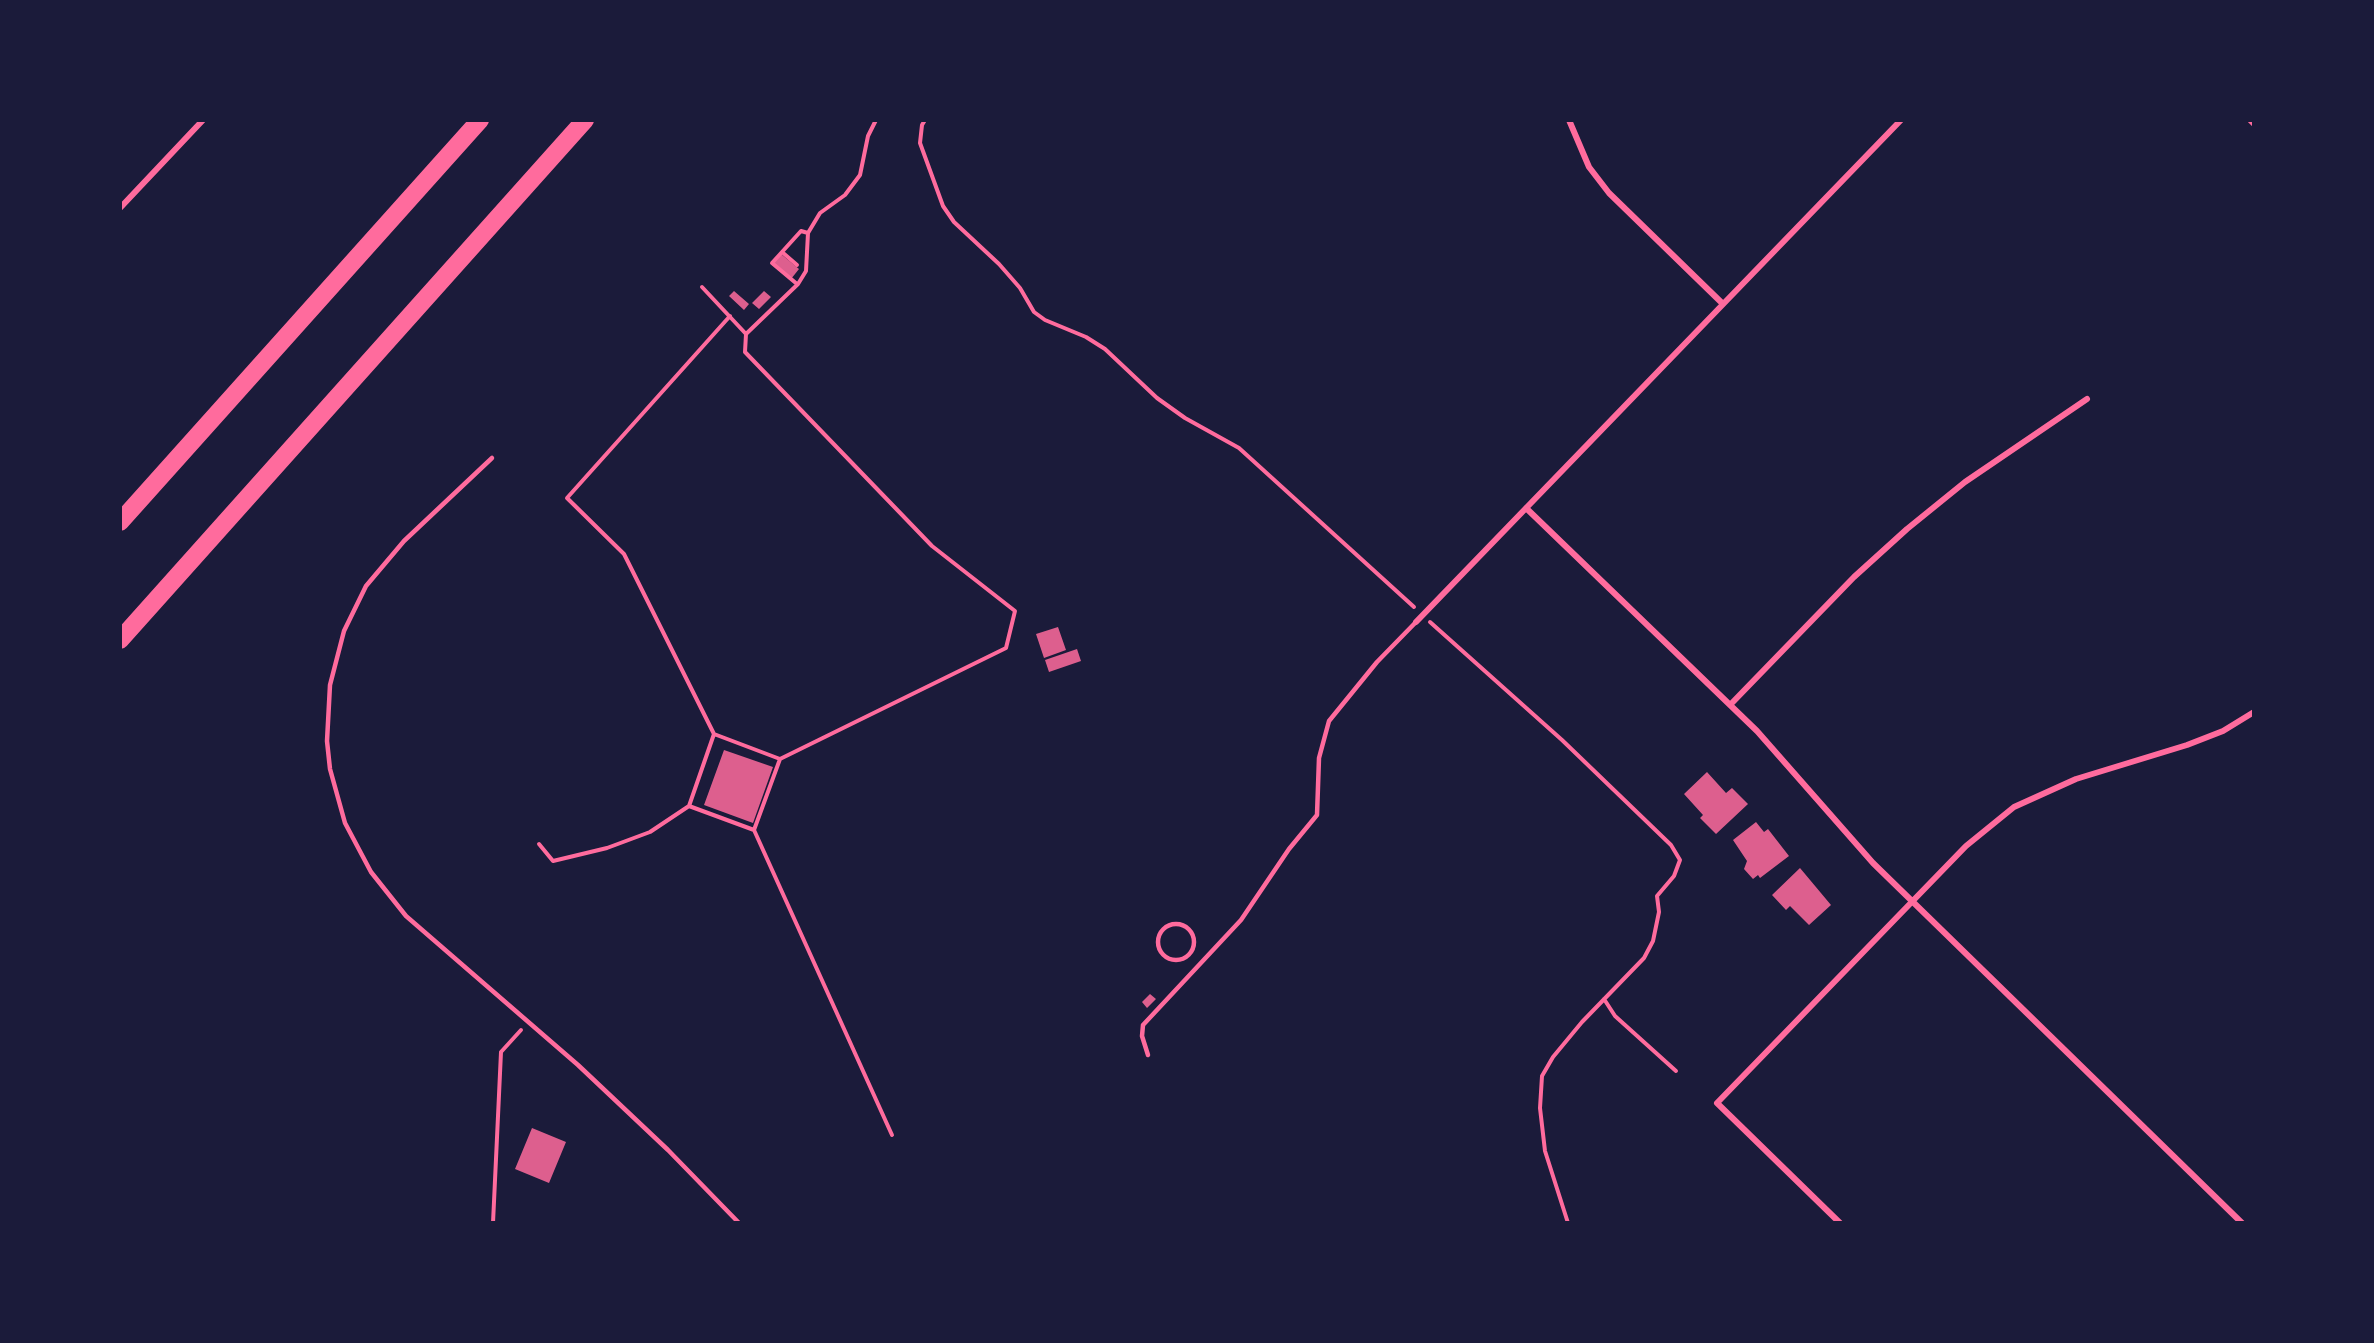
<!DOCTYPE html>
<style>
body{margin:0}
#map{position:relative;width:2374px;height:1343px;overflow:hidden;background:#1b1b3a;font-family:"Crimson Pro",serif}
canvas{display:block}
.frame{position:absolute;inset:0;border:122px solid #1b1b3a;pointer-events:none}
</style>
<div id="map">
<canvas width="2374" height="1343"></canvas>
<div class="frame"></div>
</div>
<script>
const ctx = document.querySelector('canvas').getContext('2d');
ctx.lineJoin = 'round';
function fillPath(path, color) {
  ctx.fillStyle = color;
  ctx.fill(path, 'evenodd');
}
function poly(rows) {
  const path = new Path2D();
  for (const r of rows) {
    if (r.length === 3) {
      path.moveTo(r[0] + r[2], r[1]);
      path.arc(r[0], r[1], r[2], 0, 2 * Math.PI);
      continue;
    }
    path.moveTo(r[0], r[1]);
    for (let i = 2; i < r.length; i += 2) path.lineTo(r[i], r[i + 1]);
  }
  return path;
}
function strokePath(path, color, width, dash) {
  ctx.strokeStyle = color;
  ctx.lineWidth = width;
  ctx.lineCap = dash ? 'butt' : 'round';
  ctx.setLineDash(dash || []);
  ctx.stroke(path);
}
fillPath(poly([
 [781,254,799,269,791,279,773,263],
 [734,291,749,304,744,310,729,296],
 [764,291,771,297,759,309,752,303],
 [1058,627,1066,650,1044,658,1036,634],
 [1077,649,1081,661,1049,672,1045,660],
 [724,750,773,767,753,823,704,805],
 [1707,772,1726,793,1732,788,1748,804,1716,834,1700,818,1703,815,1684,794],
 [1756,822,1764,832,1768,829,1789,856,1760,878,1758,875,1753,879,1744,869,1747,861,1733,840],
 [1800,868,1831,905,1809,925,1790,906,1786,910,1772,895],
 [1150,994,1156,999,1147,1008,1142,1002],
 [532,1128,566,1142,549,1183,515,1169]
]), '#dd5f8e');
strokePath(poly([
 [925,120,922,125,920,143,943,206,954,222,999,264,1020,288,1034,312,1045,320,1086,337,1105,349,1157,398,1185,418,1239,448,1414,607],
 [782,252,772,263,797,284],
 [797,265,782,252,801,231,808,233],
 [702,287,746,334,745,352,932,546,1015,611,1006,648,780,759,754,830,892,1135],
 [730,316,567,498,624,554,714,734,780,759],
 [746,334,798,284,806,271,808,233,820,213,845,195,860,175,868,136,876,120],
 [1430,622,1562,740,1671,845,1680,860,1674,876,1657,896,1659,912,1653,941,1644,958,1582,1022,1553,1057,1542,1076,1540,1108,1545,1151,1568,1223],
 [714,734,689,806,754,830],
 [539,844,553,861,607,848,650,832,689,806],
 [1604,999,1615,1016,1676,1071],
 [493,1223,501,1052,521,1030]
]), '#ff6b9d', 4);
strokePath(poly([
 [120,121,121,120],
 [492,458,404,541,366,586,344,631,330,685,327,741,330,769,345,823,371,872,406,916,578,1065,668,1150,739,1223],
 [1176,942,18],
 [1148,1055,1142,1036,1143,1025,1241,920,1289,849,1317,815,1319,758,1329,721,1377,662,1416,622]
]), '#ff6b9d', 4.5);
strokePath(poly([
 [1569,120,1589,167,1609,193,1723,304],
 [2250,120,2254,124],
 [120,208,203,120],
 [1526,508,1757,731,1873,863,2242,1223],
 [1416,622,1901,120],
 [1730,705,1854,577,1907,529,1965,482,2087,399],
 [1840,1223,1717,1103,1966,846,2014,807,2076,779,2187,745,2223,731,2254,712]
]), '#ff6b9d', 6);
strokePath(poly([
 [120,522,480,120],
 [120,640,585,120]
]), '#ff6b9d', 18);
</script>
